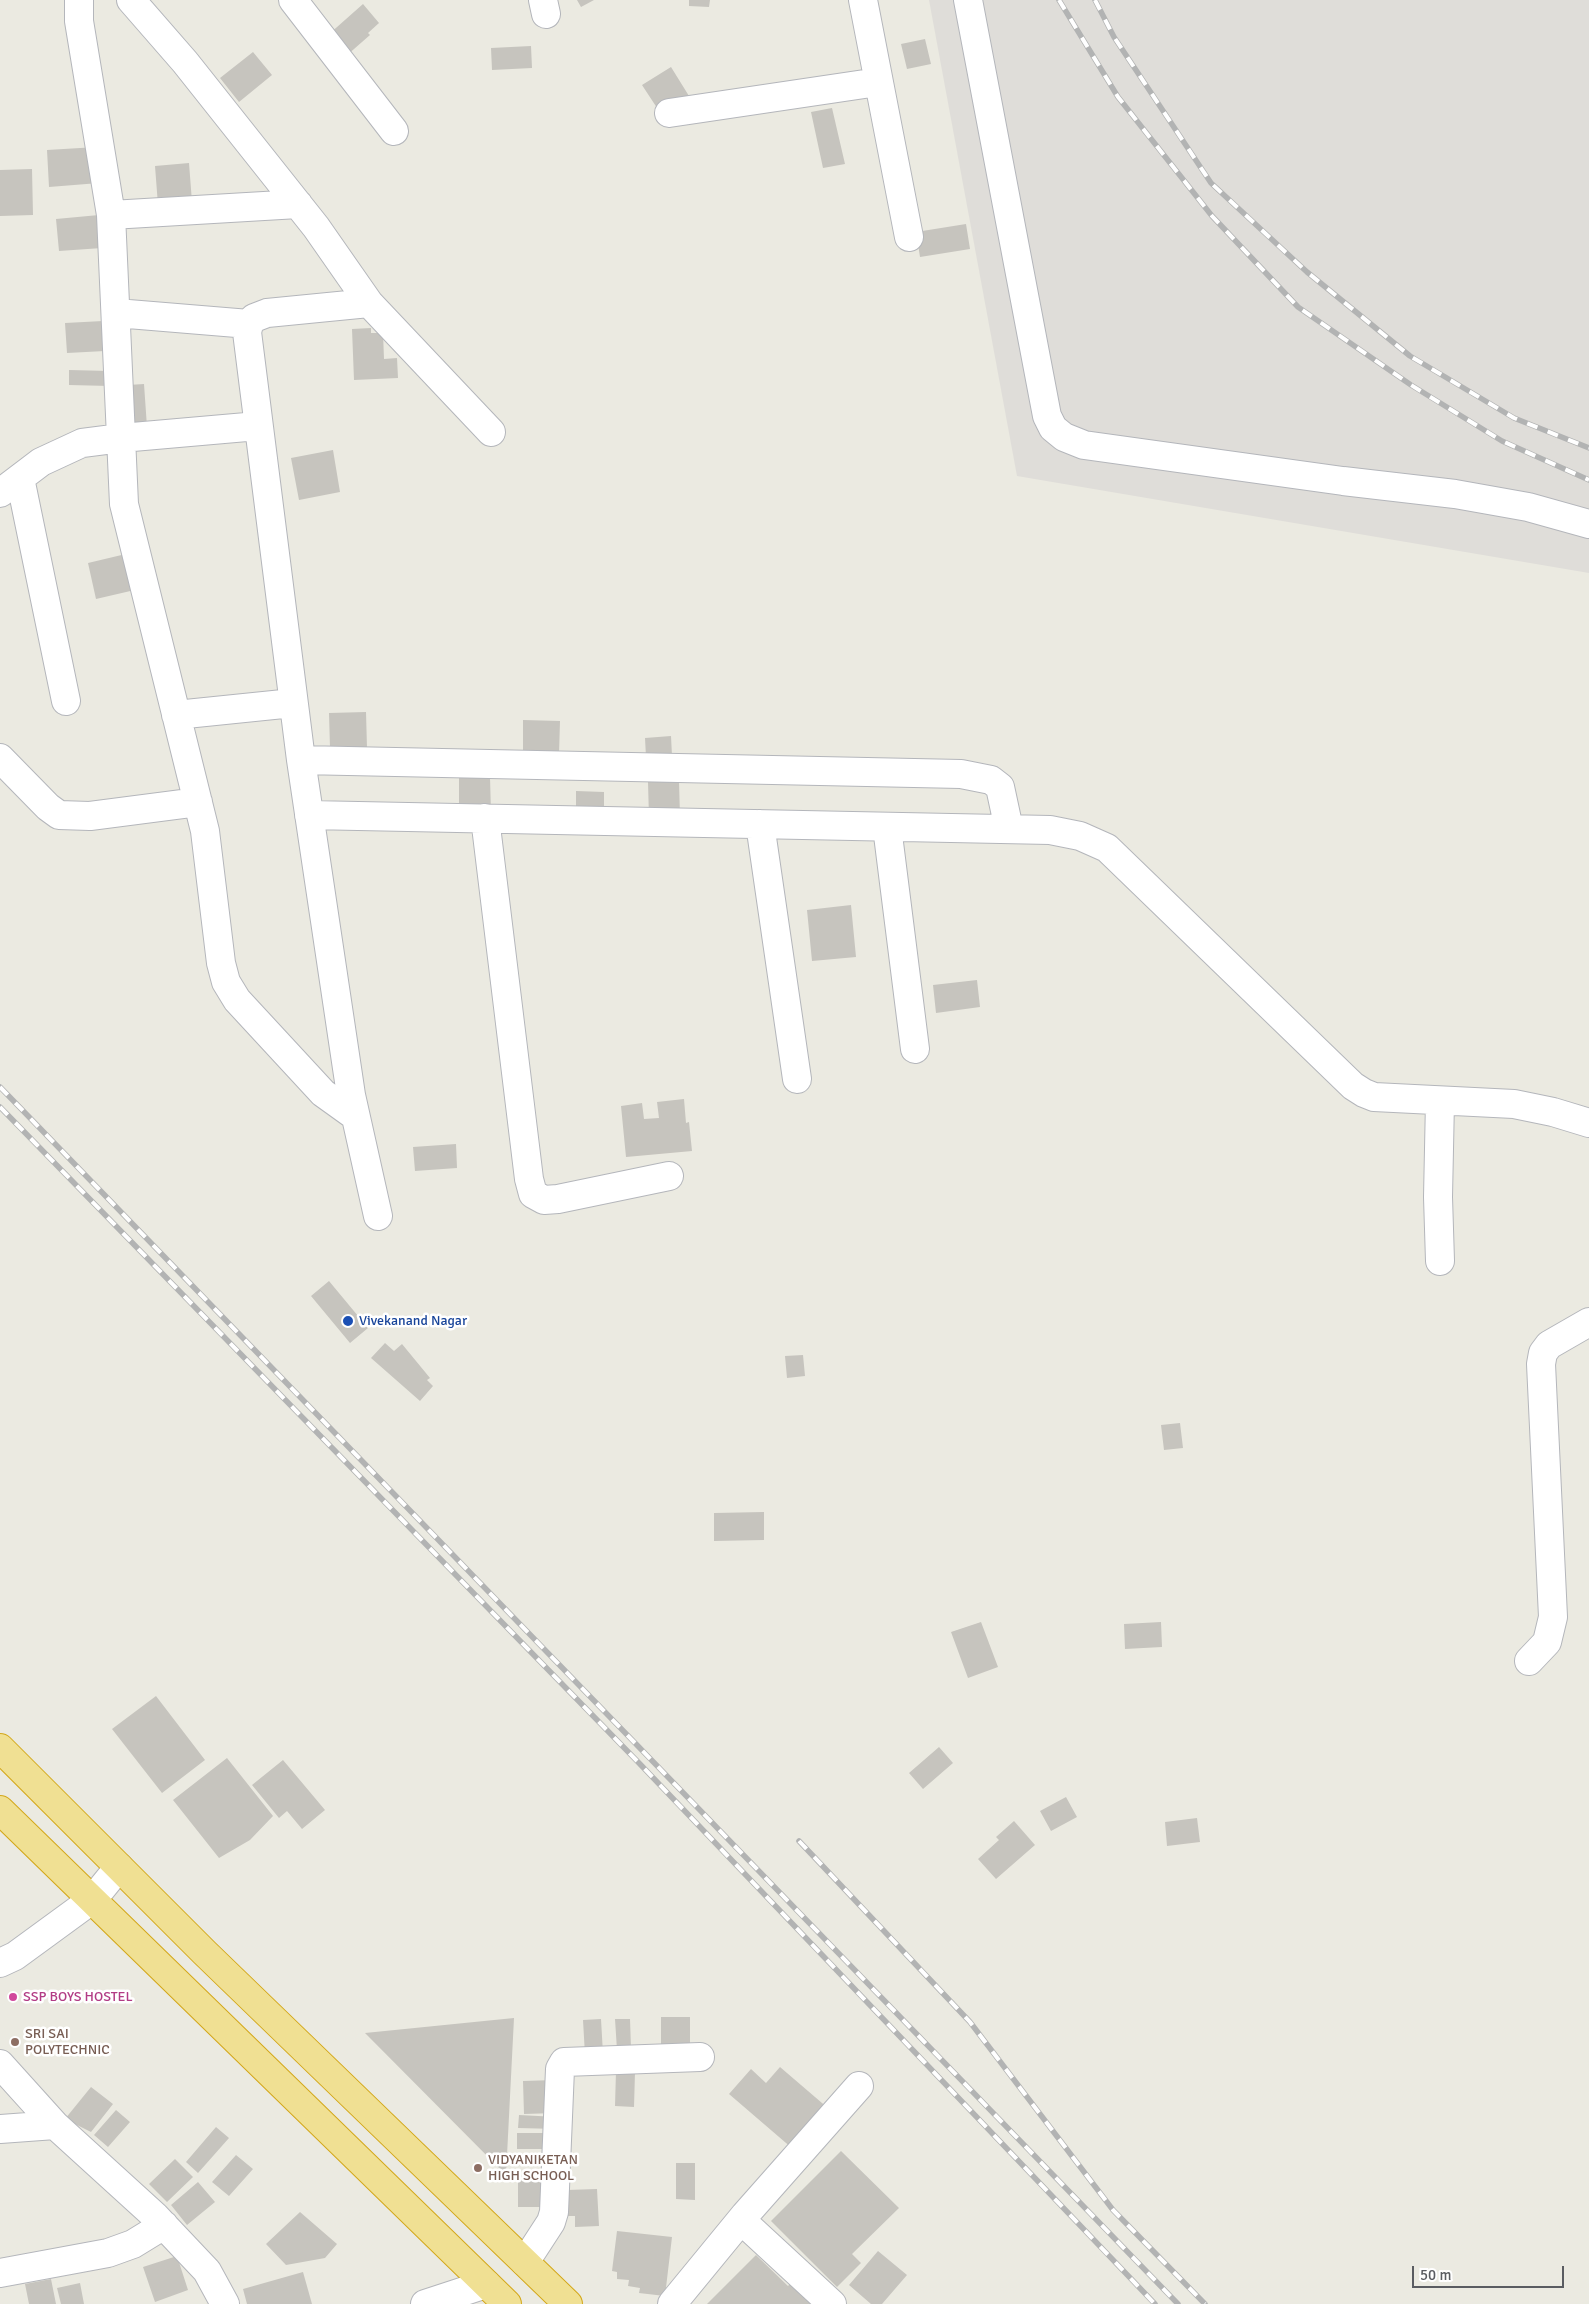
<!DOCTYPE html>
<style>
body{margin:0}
#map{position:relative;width:1589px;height:2304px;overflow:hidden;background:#ebeae1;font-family:Signika,sans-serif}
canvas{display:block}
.scale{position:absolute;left:1412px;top:2266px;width:152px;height:22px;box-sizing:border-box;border:2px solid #5a5c61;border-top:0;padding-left:6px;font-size:15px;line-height:18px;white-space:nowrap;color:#5a5c61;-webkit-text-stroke:4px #fff;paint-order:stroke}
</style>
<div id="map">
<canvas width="1589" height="2304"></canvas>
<div class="scale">50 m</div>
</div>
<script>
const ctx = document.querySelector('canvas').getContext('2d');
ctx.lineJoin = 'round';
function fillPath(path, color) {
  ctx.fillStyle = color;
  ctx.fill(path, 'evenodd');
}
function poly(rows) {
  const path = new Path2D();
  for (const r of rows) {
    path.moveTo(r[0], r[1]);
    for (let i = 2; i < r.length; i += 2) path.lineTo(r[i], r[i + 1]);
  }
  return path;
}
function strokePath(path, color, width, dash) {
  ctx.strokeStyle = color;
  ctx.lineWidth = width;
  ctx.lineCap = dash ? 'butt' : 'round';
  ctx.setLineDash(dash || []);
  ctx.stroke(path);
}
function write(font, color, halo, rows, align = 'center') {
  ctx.font = font + ' Signika,sans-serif';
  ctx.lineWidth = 5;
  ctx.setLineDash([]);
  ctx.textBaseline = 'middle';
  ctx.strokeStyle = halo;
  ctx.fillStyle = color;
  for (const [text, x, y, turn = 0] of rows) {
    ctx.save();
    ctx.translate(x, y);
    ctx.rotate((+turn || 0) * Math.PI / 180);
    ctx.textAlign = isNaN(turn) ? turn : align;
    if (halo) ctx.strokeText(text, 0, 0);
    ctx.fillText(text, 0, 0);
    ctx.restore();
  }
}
fillPath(poly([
 [929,0,1589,0,1589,573,1017,476]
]), '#dfddd9');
fillPath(poly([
 [577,0,594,0,581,7],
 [689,0,710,0,709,7,689,6],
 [363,4,379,23,368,33,370,35,346,56,328,35],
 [925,39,931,64,907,69,901,44],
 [531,46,532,68,492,70,491,48],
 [253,52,272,75,239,102,220,78],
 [671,67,689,96,661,114,642,85],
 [832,108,845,164,823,168,811,112],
 [97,147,99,183,49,187,47,150],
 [189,163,192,202,158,205,155,166],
 [32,169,33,215,0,216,0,170],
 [99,215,102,248,59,251,56,219],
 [966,224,970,249,920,257,916,232],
 [103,321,105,351,67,353,65,323],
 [371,328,371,333,383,333,384,359,397,358,398,378,354,380,352,329],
 [69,370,110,371,110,386,69,385],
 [144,384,147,427,130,428,128,385],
 [333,450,340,492,299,500,291,458],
 [130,553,139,589,96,599,88,563],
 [366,712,367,748,330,748,329,713],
 [523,720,560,721,559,754,523,753],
 [671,736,672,756,646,757,645,738],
 [474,770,475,777,490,777,491,813,459,814,459,771],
 [679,781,680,817,649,818,648,782],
 [576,791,604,792,604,814,576,814],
 [851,905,856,957,812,961,807,910],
 [977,980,980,1007,936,1013,933,985],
 [684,1099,686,1123,689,1122,692,1151,626,1157,621,1106,642,1103,644,1119,659,1118,657,1102],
 [456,1144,457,1168,415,1171,413,1147],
 [329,1281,368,1328,350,1343,311,1296],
 [385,1343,394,1351,402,1344,430,1378,427,1380,433,1386,420,1401,371,1358],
 [803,1355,805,1376,787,1378,785,1356],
 [1180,1423,1183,1448,1164,1450,1161,1425],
 [764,1512,764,1540,714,1541,714,1513],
 [981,1622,998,1667,968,1678,951,1632],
 [1161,1622,1162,1647,1125,1649,1124,1624],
 [156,1696,205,1760,162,1793,112,1729],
 [939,1747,953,1763,923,1789,909,1773],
 [227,1758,273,1816,250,1840,219,1858,173,1800],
 [283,1760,325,1810,302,1829,287,1811,279,1818,252,1785],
 [1066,1797,1077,1817,1051,1831,1040,1811],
 [1197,1818,1200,1842,1167,1846,1165,1822],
 [1014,1821,1035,1845,996,1879,978,1859,999,1840,996,1837],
 [661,2017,690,2017,690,2051,661,2051],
 [514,2018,506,2175,365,2033],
 [601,2019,603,2054,585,2055,583,2020],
 [615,2019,630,2019,631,2049,617,2050],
 [780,2067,829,2109,793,2149,729,2094,751,2069,766,2083],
 [616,2071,635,2072,634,2107,615,2106],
 [555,2080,556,2113,524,2114,523,2081],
 [91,2087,113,2104,91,2132,65,2119],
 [116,2110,130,2122,108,2147,94,2135],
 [519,2115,557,2117,557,2129,518,2128],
 [216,2127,229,2138,198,2173,186,2162],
 [517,2133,552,2133,552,2149,517,2149],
 [841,2151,899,2208,852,2254,861,2263,837,2287,771,2221],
 [236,2155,253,2169,229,2196,212,2182],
 [175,2159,193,2177,167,2202,149,2184],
 [676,2163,695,2163,695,2200,676,2199],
 [518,2178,548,2178,548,2207,518,2207],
 [198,2182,215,2202,187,2225,171,2205],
 [597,2189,599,2226,575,2227,575,2216,568,2216,567,2190],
 [300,2212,337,2244,325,2258,286,2265,266,2244],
 [617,2231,672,2237,665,2296,639,2293,640,2288,628,2286,629,2280,617,2279,617,2272,612,2271],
 [878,2251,907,2275,882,2304,871,2304,849,2285],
 [756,2255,788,2286,792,2282,814,2304,707,2304],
 [177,2256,188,2290,155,2302,143,2267],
 [303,2272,312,2304,247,2304,243,2289],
 [51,2279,56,2304,29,2304,25,2284],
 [80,2283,84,2304,61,2304,57,2288]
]), '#c6c4be');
const minor = poly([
 [79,0,79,21,111,215,124,504,205,831,221,963,226,982,237,1000,323,1093,355,1116],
 [131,0,185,62,316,227,369,303,491,432],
 [293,0,394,131],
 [543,0,546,14],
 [863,0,909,237],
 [968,0,1047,416,1053,428,1064,437,1084,445,1343,481,1455,494,1528,507,1589,524],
 [669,113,878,82],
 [111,215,298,204],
 [369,303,267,313,254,318,249,324,247,332,301,760,351,1095,378,1216],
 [116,313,249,324],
 [20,478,66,701],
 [0,493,41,462,82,443,121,438,258,426],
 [176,715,293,703],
 [0,758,48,807,59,815,90,816,198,802],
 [301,760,961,774,991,780,1000,787,1009,829],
 [309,815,1050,830,1080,836,1107,848,1353,1086,1364,1093,1374,1097,1514,1104,1553,1112,1589,1123],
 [485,818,529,1179,533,1194,544,1200,558,1199,669,1176],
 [760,824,797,1079],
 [887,827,915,1049],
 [1440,1101,1438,1197,1440,1261],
 [1529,1661,1547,1642,1553,1617,1541,1364,1543,1353,1549,1345,1589,1322],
 [0,1963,15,1956,93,1899,119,1867],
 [0,2064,55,2125,155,2216,207,2271,225,2304],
 [0,2129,55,2125],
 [741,2220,832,2304],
 [525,2262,551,2222,554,2212,560,2069,564,2062,700,2057],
 [0,2273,108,2253,133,2244,164,2225],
 [425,2304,486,2284],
 [672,2304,745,2215,859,2086]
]);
const highway = poly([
 [0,1748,205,1953,568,2304],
 [0,1810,507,2304]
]);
strokePath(minor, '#b4b6bb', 30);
strokePath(highway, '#d3a719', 30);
strokePath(minor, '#fff', 28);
strokePath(highway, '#f0e093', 28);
const rail = poly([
 [1059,0,1118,97,1212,216,1298,307,1411,385,1502,441,1589,480],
 [1095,0,1114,37,1211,183,1307,272,1410,356,1514,418,1589,448],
 [0,1087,1178,2304],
 [0,1107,639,1763,1155,2304],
 [799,1841,970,2022,1113,2210,1205,2304]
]);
strokePath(rail, '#b2b3b3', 5.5);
strokePath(rail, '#fff', 4, [11]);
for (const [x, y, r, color] of [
 [348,1321,6,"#1a4fb4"],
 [13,1997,5,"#d1479c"],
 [15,2042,5,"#8d6e63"],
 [478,2168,5,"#8d6e63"]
]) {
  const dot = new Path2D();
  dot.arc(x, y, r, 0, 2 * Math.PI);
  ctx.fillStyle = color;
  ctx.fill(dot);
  strokePath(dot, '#fff', 2);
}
write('14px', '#164399', '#fff', [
 ["Vivekanand Nagar",359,1321]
], 'left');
write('14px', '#b23c85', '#fff', [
 ["SSP BOYS HOSTEL",23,1997]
], 'left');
write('14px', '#785e54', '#fff', [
 ["SRI SAI",25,2034],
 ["POLYTECHNIC",25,2050],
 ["VIDYANIKETAN",488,2160],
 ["HIGH SCHOOL",488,2176]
], 'left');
</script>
